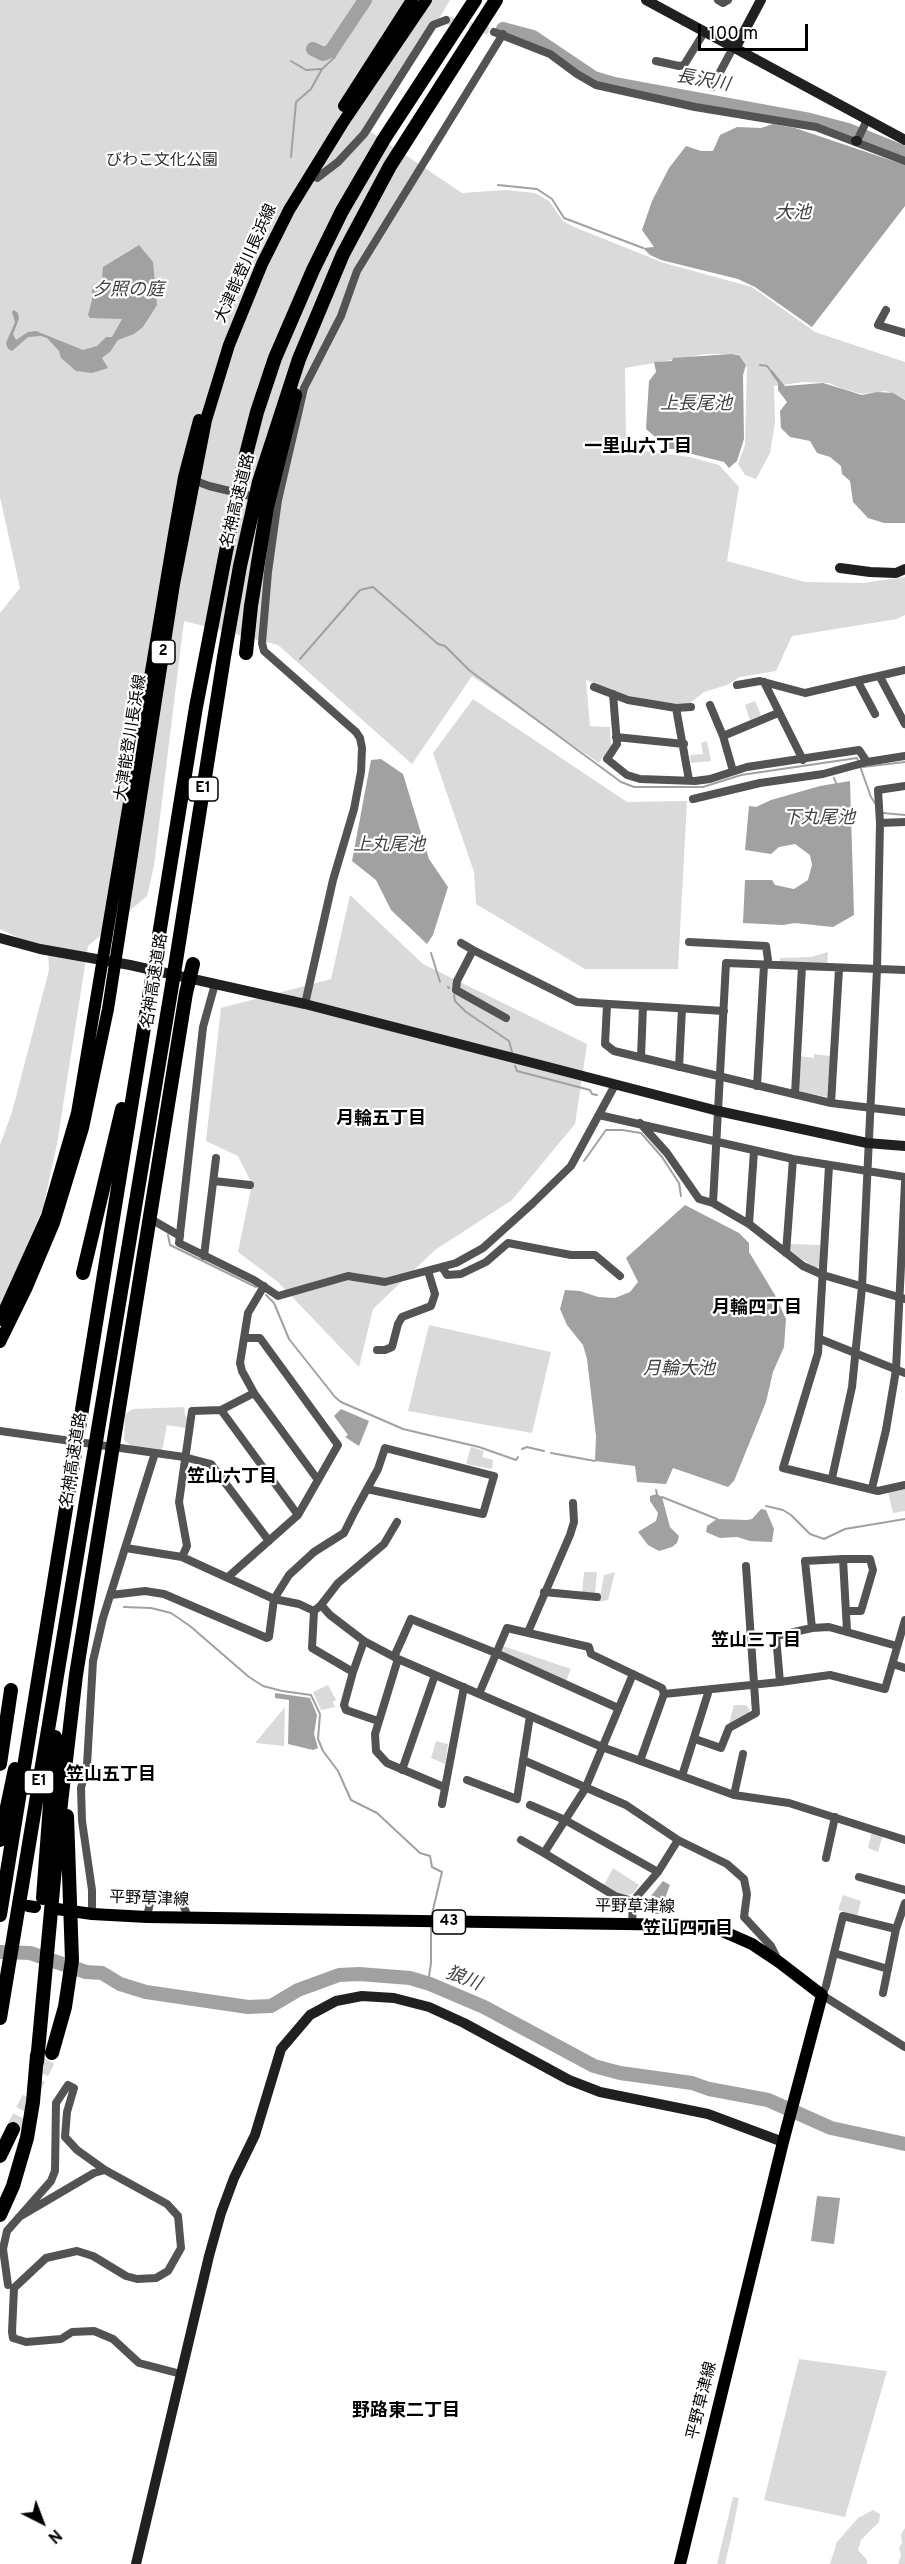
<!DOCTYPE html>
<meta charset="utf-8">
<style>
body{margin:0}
#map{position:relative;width:905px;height:2564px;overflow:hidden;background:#fff;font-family:Overpass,sans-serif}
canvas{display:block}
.north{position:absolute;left:12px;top:2492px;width:60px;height:60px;-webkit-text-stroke:4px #fff;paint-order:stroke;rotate:138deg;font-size:16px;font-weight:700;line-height:24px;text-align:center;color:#000}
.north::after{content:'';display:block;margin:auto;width:21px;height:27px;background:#000;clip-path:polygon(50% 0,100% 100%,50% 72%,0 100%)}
.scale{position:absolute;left:698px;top:24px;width:110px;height:27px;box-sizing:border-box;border:3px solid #000;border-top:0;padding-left:8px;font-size:18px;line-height:21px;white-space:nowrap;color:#000;-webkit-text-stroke:4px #fff;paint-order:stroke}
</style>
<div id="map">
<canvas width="905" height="2564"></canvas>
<div class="north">N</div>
<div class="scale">100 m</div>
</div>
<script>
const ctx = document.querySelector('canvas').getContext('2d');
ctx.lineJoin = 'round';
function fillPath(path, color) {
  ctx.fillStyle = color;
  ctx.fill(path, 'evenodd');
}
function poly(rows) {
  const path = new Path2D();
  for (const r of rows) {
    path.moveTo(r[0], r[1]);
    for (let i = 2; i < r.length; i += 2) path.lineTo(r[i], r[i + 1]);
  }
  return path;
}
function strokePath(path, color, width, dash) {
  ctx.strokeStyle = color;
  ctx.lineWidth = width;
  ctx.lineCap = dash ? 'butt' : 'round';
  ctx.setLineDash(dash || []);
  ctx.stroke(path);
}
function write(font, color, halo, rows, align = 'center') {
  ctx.font = font + ' Overpass,"Noto Sans JP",sans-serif';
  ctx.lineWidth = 4.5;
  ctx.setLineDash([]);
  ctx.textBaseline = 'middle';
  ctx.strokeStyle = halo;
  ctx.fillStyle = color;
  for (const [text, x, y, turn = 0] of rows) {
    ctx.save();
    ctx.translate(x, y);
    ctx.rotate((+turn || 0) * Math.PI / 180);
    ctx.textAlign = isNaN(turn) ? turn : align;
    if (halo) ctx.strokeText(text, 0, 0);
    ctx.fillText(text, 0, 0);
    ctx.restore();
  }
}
fillPath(poly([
 [0,0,450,0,371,132,462,193,506,190,535,193,549,201,563,221,574,227,664,263,752,287,815,332,905,362,905,399,886,391,863,394,843,389,829,383,804,382,774,386,775,423,770,453,756,479,745,475,738,464,745,445,747,367,739,354,706,354,625,368,626,439,645,451,690,457,719,465,739,487,727,561,805,582,863,583,905,577,905,615,897,619,792,636,776,671,740,677,727,685,704,692,689,704,675,705,626,695,586,680,590,726,610,727,611,746,599,763,472,676,412,764,278,645,184,621,154,866,147,896,88,946,57,1144,43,1208,0,1308,0,1145,12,1112,49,970,48,952,0,929,0,613,20,588,0,497],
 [473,699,627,802,687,801,678,969,585,969,476,904,474,872,433,753],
 [755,701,761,715,750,720,745,705],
 [707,741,711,761,691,763,690,755,703,754,701,743],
 [350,895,423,964,587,1044,575,1124,512,1200,435,1250,373,1309,359,1367,278,1282,238,1252,252,1184,238,1156,206,1141,221,1008,331,979],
 [828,952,827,965,780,962,780,958,811,957],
 [814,1054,830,1056,827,1097,802,1092,798,1089,800,1056,814,1058],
 [790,1244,820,1245,820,1266,816,1268,789,1251],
 [429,1325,551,1352,532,1433,408,1411],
 [184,1407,185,1415,188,1419,186,1428,167,1425,162,1451,131,1446,124,1440,125,1414,133,1409],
 [471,1447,484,1451,482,1457,493,1460,492,1469,466,1464],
 [905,1488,905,1511,893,1513,888,1492],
 [584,1572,597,1572,595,1594,582,1594],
 [615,1572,608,1600,599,1602,604,1575],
 [503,1646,571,1669,566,1681,502,1651],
 [328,1685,336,1700,333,1702,335,1707,321,1710,313,1692],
 [734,1705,746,1705,750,1710,748,1714,729,1724],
 [285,1707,284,1746,255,1743],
 [436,1741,448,1744,445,1764,431,1758],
 [872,1831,883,1835,878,1852,868,1848],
 [613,1868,639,1885,634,1893,628,1895,616,1893,604,1885],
 [843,1895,861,1901,857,1916,838,1910],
 [799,2359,887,2371,845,2517,764,2500],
 [733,2497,739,2498,731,2538,725,2564,717,2564],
 [873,2510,880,2514,879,2522,861,2540,858,2550,867,2560,867,2564,830,2564,837,2542,858,2518],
 [905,2528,905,2564,898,2564,901,2555,899,2548,902,2543,901,2534]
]), '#dadada');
fillPath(poly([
 [773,124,795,128,905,165,905,206,812,327,755,287,738,279,661,260,650,255,643,248,654,247,642,230,652,201,669,168,686,146,701,151,713,151,720,135,737,127,761,128],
 [139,245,153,262,157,305,143,327,134,334,118,340,110,352,102,358,108,368,92,373,76,371,61,358,59,351,47,338,41,336,28,337,12,351,8,349,6,343,15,322,12,312,14,310,18,313,19,319,13,334,16,340,28,332,36,331,83,350,97,346,106,337,112,337,122,319,90,318,88,315,92,300,92,290,102,280,103,267],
 [731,354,739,355,746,365,743,375,744,439,737,461,729,468,724,462,688,453,681,449,669,449,646,429,649,381,656,372,654,362,672,361,673,358],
 [772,370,785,386,823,383,862,395,877,392,893,393,905,400,905,523,884,523,868,518,853,502,850,481,842,474,841,466,830,457,817,453,810,441,790,437,781,428,780,411,787,402,778,390,778,383,770,372],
 [381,759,403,774,429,859,448,887,433,935,427,944,391,910,376,880,352,861,371,760],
 [850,781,854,915,833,927,795,923,783,925,743,923,745,880,772,880,775,885,794,889,808,880,812,865,810,855,795,844,779,847,771,854,745,850,749,806,756,807,771,800,820,786],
 [685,1205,739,1233,749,1243,749,1252,775,1295,786,1319,784,1347,773,1372,766,1402,734,1481,728,1487,673,1468,666,1484,637,1482,635,1466,595,1461,596,1436,587,1359,583,1345,567,1325,560,1309,565,1290,580,1291,598,1297,615,1298,630,1292,638,1282,626,1258],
 [341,1409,369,1421,359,1446,345,1437,348,1435,334,1416],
 [657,1494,662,1497,670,1527,679,1536,677,1543,672,1547,659,1551,648,1545,638,1532,656,1521,658,1513,650,1501,650,1496],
 [761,1509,766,1510,774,1529,772,1542,750,1541,737,1537,720,1538,706,1532,707,1526,717,1519,747,1520,752,1519],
 [275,1693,310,1698,317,1715,314,1734,318,1748,313,1750,288,1744,289,1700,275,1698],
 [663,1881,670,1885,664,1901,663,1914,651,1914,643,1906],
 [817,2196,840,2198,834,2244,811,2241]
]), '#a1a1a1');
strokePath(poly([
 [291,61,306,70,321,69],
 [291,157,296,102,311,89,322,69,335,57,338,43],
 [498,185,537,189,552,199,564,218,643,248],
 [760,365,767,366,771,371],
 [300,659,360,590,373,587,438,644,445,646,469,670,621,782,634,787,703,787,741,775,857,758,871,797,875,803],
 [863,767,905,762],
 [834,778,836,783],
 [883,813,905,815],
 [431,953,440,982],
 [448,987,449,988],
 [454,995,455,1001,466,1012,509,1041,512,1052],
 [515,1066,517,1071,590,1090,592,1094,597,1095],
 [584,1161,606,1130,622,1130,641,1133,662,1157,679,1183,681,1196],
 [168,1235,170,1245,256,1287],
 [266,1295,274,1303,289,1339,335,1397,341,1402,403,1429,479,1447,516,1460,518,1457],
 [522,1449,527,1447,544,1451],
 [551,1453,595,1461],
 [656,1490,657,1494],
 [662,1497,717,1519],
 [766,1506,783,1510,791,1515,810,1534,824,1539,845,1529,905,1519],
 [124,1607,151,1608,171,1613,190,1626,249,1677,263,1686,282,1691,311,1695,320,1714,318,1739,323,1751,338,1771,351,1800,377,1813,420,1853,430,1856,432,1867,442,1872,431,1918],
 [428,1983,431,1963,431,1927]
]), '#a1a1a1', 2);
strokePath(poly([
 [503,29,533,37,594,78,614,84,810,120,848,130,905,153],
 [313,49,323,54,331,51,365,0],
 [0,1952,30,1953,86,1972,102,1973,120,1984,146,1992,248,2007,271,2006,298,1990,339,1975,359,1974,410,1978,430,1984,484,2007,594,2066,620,2073,692,2083,709,2089,768,2100,831,2128,905,2144]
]), '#a1a1a1', 14);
strokePath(poly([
 [446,20,494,32]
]), '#d9d9d9', 8, [8, 4]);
strokePath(poly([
 [13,2129,52,2053]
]), '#d9d9d9', 14, [14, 7]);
strokePath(poly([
 [718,0,723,3,728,0],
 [494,32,550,54,577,74,596,85,695,107,816,127,905,161],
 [656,61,679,66,684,65,705,31],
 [712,87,734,46],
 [857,141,867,120],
 [309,174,317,178,338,162,364,134,433,25,446,20],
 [886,310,878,325,905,333],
 [193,480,209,486,259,498],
 [880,677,905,724],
 [764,682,803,760],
 [858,682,875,714],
 [737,685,760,681,805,693,905,670],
 [594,687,628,700,676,708,691,707],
 [613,694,617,744,607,759,627,775,640,779,695,781,710,779,747,767,859,750,867,762,905,756],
 [710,705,723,736],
 [676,708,689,780],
 [616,737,684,744],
 [733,771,723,736,778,713],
 [693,799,760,783,823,774,867,762],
 [880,823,878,790,905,786],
 [689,942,766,946,768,960],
 [461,943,473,950],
 [215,984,203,1027,179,1243,254,1280,278,1296,348,1276,385,1282,456,1263,483,1248,533,1203,571,1166,615,1085],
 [305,1004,333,880,354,809,361,772,362,748,360,738,356,732,264,651,262,643,268,572,278,500,304,388,341,316,357,271,503,34],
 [607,1005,605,1044,614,1051,831,1103,905,1112],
 [506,1018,456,990,457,981,473,950,577,1002,724,1011],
 [641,1057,643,1006],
 [679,1067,682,1009],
 [757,1086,764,965],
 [795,1094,802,966],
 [831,1103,839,969],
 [599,1115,793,1159,905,1177],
 [640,1123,667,1153,699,1199,713,1203,749,1224,803,1266,823,1275,905,1299],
 [829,1166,818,1353,783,1468,878,1491,905,1485],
 [214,1181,250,1185],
 [713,1203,726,963,905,970],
 [156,1222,180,1236],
 [749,1224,754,1151],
 [786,1253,793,1159],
 [204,1256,216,1158],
 [442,1267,447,1275,461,1274,486,1262,508,1243,571,1255,595,1255,620,1276],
 [820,1339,905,1373],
 [377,1350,385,1350,392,1347,398,1324,402,1317,431,1306,435,1294,428,1271],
 [254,1393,318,1480],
 [221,1410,298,1515],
 [0,1431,184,1457,211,1464,269,1541],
 [832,1478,852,1387,862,1287,877,969,880,823,905,822],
 [872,1488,886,1430,896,1370,905,1182],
 [126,1548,182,1557,274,1599,299,1604,314,1611],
 [182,1557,187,1546,179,1502,192,1411,221,1410,254,1393,242,1371,240,1363,248,1313,264,1286],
 [228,1577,298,1515,338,1445,260,1338,244,1338],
 [544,1592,597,1597],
 [111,1595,145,1591,164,1594,267,1638,269,1637,274,1599,289,1575,314,1552,344,1533,355,1511,378,1469,385,1448,494,1476,483,1514,367,1489],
 [321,1605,338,1583,384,1544,397,1522],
 [846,1611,861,1611,873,1570,870,1559,843,1559,847,1631],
 [812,1628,805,1561,843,1559],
 [528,1632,570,1535,574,1522,573,1503],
 [394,1657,411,1619,496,1653,618,1708],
 [398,1659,375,1734,376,1751,387,1763,444,1787],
 [893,1664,905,1668],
 [353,1672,364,1641],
 [633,1674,585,1789,544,1853,615,1896,633,1901],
 [780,1682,830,1675,885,1689,905,1620],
 [479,1694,507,1628,589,1647,591,1654,662,1688,664,1694],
 [664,1694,780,1682,776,1636,812,1628,829,1627,897,1646],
 [378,1721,346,1710,344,1705,353,1672,312,1648,314,1611,321,1605,330,1615,364,1641,398,1659,602,1747,734,1795,789,1803,905,1840],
 [695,1739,721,1748,729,1728,756,1713,746,1566],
 [523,1760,626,1805,678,1840,658,1872,633,1901,632,1924],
 [640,1761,664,1694],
 [402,1770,435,1675],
 [682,1776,709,1690],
 [467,1780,517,1799,530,1716],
 [734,1795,743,1754],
 [442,1804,464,1687],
 [530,1805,565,1820,658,1872],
 [521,1840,544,1853],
 [678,1840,727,1864,744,1879,747,1894,744,1917,771,1946,777,1958],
 [826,1858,835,1817],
 [859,1877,905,1890],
 [92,1914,92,1890,82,1821,81,1788,87,1765,93,1661,103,1618,155,1453],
 [147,1917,152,1893,175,1895,182,1901,188,1918],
 [896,1929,843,1916,826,1986,822,1995,905,2047],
 [834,1953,888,1969],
 [883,1993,896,1929,905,1903],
 [19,2217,94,2173,105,2170,167,2204,178,2216,181,2248,168,2271,156,2278,137,2279,126,2276,93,2256,77,2251,46,2258,14,2288,12,2332,13,2338,26,2342,61,2339,72,2332,94,2331,113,2339,139,2363,181,2374],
 [8,2285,3,2249,7,2231,51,2181,55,2171,56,2103,68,2085,74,2088,67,2112,65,2137,77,2150,105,2170]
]), '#535353', 8);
strokePath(poly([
 [646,0,905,140],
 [736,47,761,0],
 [856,141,857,141],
 [840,568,870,572,896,573,905,569],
 [0,938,40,949,130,965,305,1004,718,1111,867,1143,905,1146],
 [136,2564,209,2256,221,2213,234,2178,255,2135,281,2049,310,2015,336,2001,362,1996,394,1998,429,2007,464,2023,569,2080,600,2092,708,2114,783,2142]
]), '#202020', 10);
strokePath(poly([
 [344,106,412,0],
 [0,1320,47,1216,77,1113,174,534,184,477,199,420],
 [0,1342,27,1287,54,1223,83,1128,108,1009,174,584,206,420,229,345,262,264,289,210,342,124,426,0],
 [28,1906,35,1907],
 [57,1909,92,1914,147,1917,691,1925,720,1930,752,1944,779,1962,822,1995,783,2142,680,2564]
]), '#000', 12);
strokePath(poly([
 [246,653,251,606,267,507,295,395],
 [83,1273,122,1109],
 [0,1764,11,1690],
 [0,1840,15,1769],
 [43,1898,55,1737],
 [0,1915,196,707,241,474,257,412,275,358,313,270,342,211,384,139,475,0],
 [0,2018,176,961,224,657,240,566,259,482,299,359,343,254,390,166,496,0],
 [52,2053,65,2007,72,1960,67,1816],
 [37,2062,61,1803,76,1675,186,993,193,964],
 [0,2156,13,2129],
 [0,2215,13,2186,27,2138,33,2102,37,2055]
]), '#000', 14);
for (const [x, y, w] of [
 [163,652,24],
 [203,789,30],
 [39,1782,30],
 [449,1922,33]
]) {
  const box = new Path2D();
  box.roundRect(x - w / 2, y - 12, w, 24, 4.5);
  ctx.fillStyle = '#fff';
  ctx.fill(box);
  strokePath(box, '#000', 1.5);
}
write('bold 15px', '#000', null, [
 ["2",163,652],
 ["E1",203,789],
 ["E1",39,1782],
 ["43",449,1922]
]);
write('16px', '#313131', '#fff', [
 ["びわこ文化公園",162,162]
]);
write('16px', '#000', '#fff', [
 ["大津能登川長浜線",247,264,-66],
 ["名神高速道路",239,501,-76],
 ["大津能登川長浜線",132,738,-81],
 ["名神高速道路",156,981,-81],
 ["名神高速道路",75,1460,-81],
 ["平野草津線",149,1900,2],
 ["平野草津線",635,1908,1],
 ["平野草津線",703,2401,-76]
]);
write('italic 18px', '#424242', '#fff', [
 ["長沢川",703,82,10],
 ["大池",793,214],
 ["夕照の庭",128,291],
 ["上長尾池",696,405],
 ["下丸尾池",819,819],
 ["上丸尾池",389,846],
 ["月輪大池",679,1370],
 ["狼川",463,1980,21]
]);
write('bold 18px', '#000', '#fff', [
 ["一里山六丁目",638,448],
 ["月輪五丁目",381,1120],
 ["月輪四丁目",757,1309],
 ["笠山六丁目",232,1478],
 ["笠山三丁目",756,1642],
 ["笠山五丁目",111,1776],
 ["笠山四丁目",688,1930],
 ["野路東二丁目",406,2412]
]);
</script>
